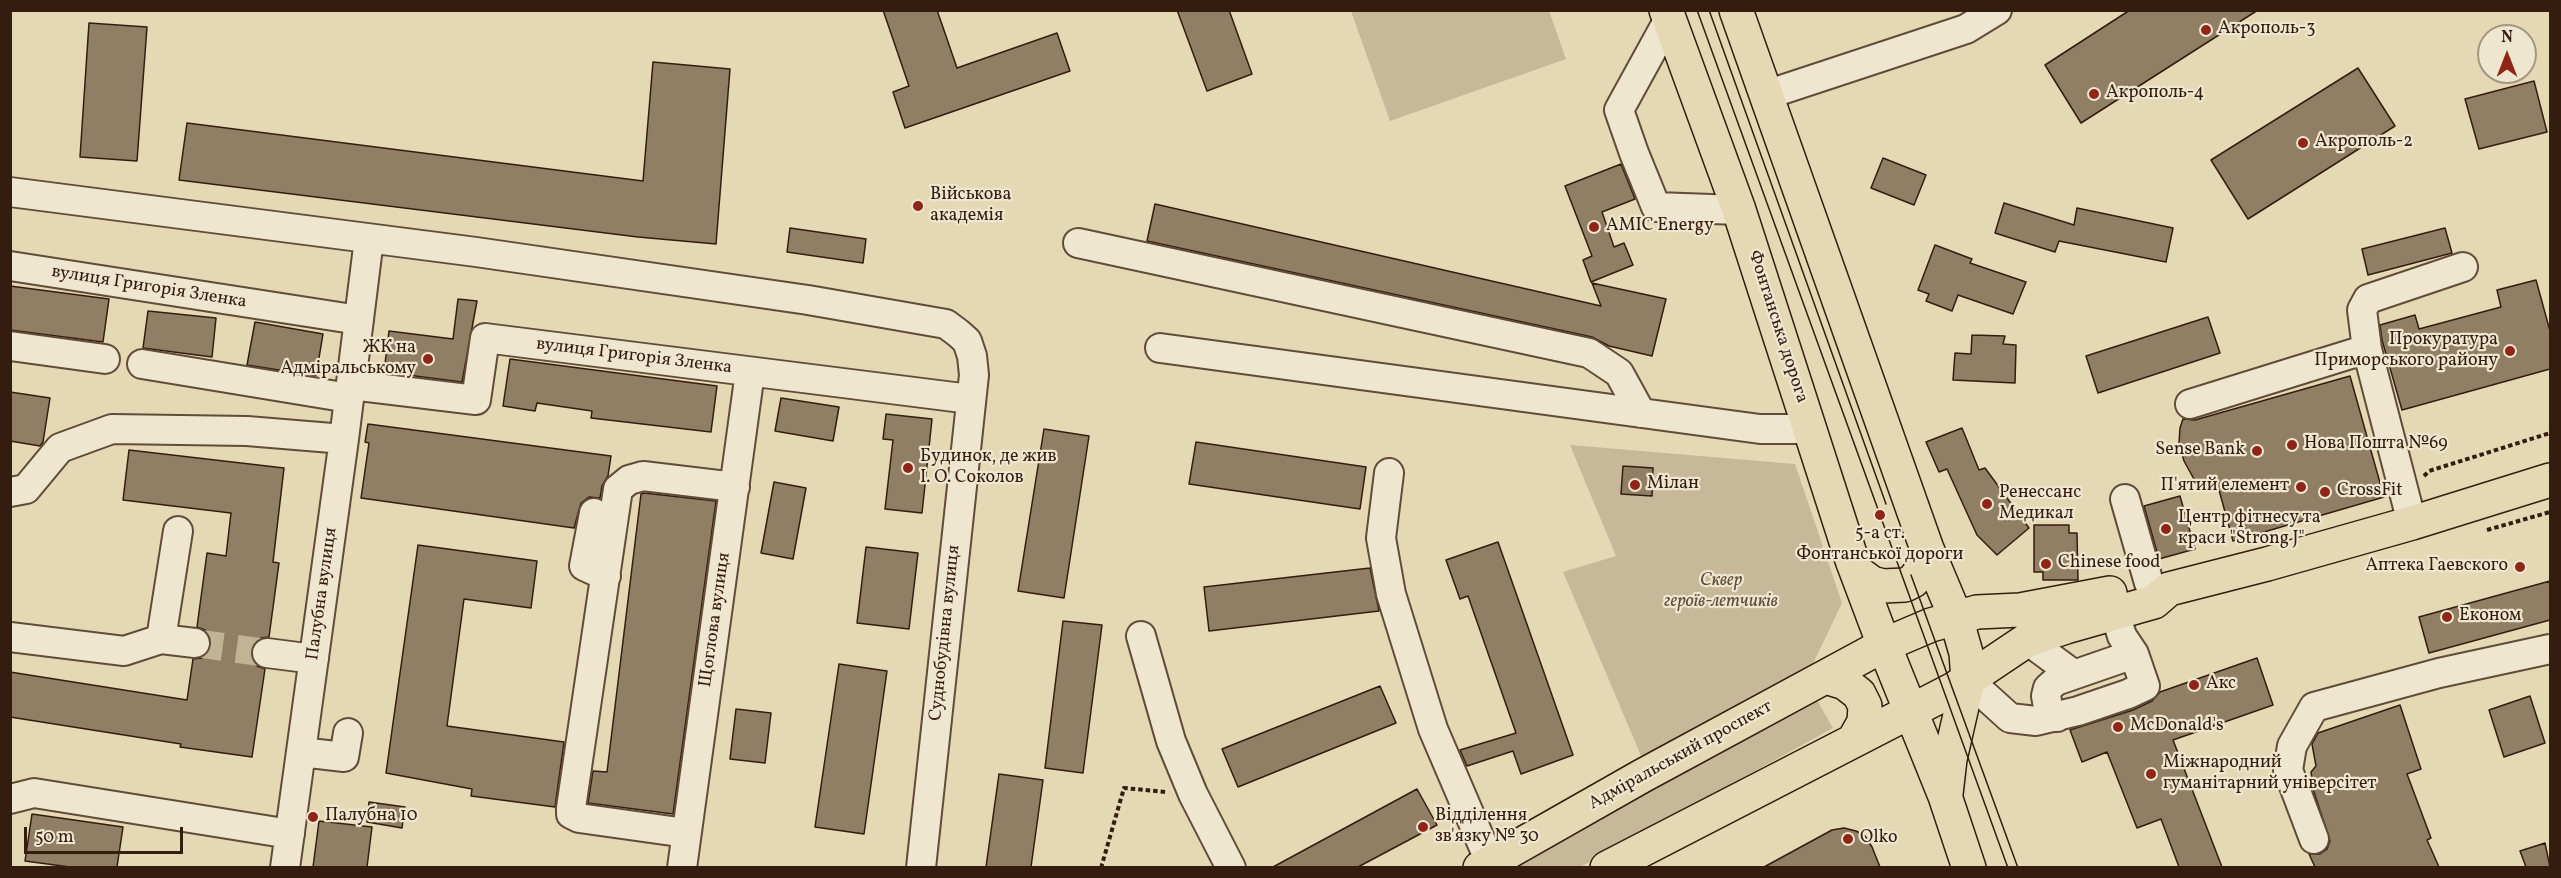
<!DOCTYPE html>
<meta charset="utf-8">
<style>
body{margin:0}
#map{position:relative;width:2561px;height:878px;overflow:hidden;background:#e5d8b5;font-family:Vollkorn,serif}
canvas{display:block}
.frame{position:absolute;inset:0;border:12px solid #341d0f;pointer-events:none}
.north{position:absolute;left:2477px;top:24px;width:60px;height:60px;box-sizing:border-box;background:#eee6cf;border:2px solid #a49682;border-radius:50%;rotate:0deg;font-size:16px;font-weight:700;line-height:24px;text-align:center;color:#341d0f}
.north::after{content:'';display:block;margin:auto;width:21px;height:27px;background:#8f2418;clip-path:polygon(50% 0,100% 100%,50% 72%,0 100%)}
.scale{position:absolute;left:24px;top:827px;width:159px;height:27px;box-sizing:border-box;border:3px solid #341d0f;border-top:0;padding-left:8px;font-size:18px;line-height:21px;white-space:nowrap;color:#341d0f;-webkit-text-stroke:4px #eee6cf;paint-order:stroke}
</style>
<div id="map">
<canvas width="2561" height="878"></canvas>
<div class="frame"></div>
<div class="north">N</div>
<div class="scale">50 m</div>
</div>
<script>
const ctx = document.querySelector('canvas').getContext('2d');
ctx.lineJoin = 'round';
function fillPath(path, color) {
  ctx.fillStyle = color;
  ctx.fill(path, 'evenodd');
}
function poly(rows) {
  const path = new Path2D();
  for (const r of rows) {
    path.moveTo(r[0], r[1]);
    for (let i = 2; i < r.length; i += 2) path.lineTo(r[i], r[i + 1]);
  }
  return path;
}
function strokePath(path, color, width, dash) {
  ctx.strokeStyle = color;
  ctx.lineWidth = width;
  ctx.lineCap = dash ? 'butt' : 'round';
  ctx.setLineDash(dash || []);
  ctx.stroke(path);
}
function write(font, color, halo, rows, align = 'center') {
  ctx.font = font + ' Vollkorn,serif';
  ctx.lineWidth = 4.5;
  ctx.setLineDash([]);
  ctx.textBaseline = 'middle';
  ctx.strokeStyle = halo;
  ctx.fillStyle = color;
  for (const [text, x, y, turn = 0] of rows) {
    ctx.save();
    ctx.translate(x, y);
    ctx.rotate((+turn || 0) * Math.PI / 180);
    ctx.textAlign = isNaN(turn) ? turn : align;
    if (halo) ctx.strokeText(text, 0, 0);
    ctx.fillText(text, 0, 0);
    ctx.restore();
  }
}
fillPath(poly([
 [1351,11,1549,11,1566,59,1390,121],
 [1570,445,1795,464,1842,603,1809,672,1642,758,1563,572,1616,556],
 [1813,693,1833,728,1580,867,1497,868]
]), '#c7b899');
const building = poly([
 [883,10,937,10,957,68,1057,33,1070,71,905,128,893,92,909,86,883,10],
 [1177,10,1229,10,1252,74,1207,91,1177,10],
 [2130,10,2258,10,2081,123,2045,65,2130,10],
 [89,23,147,27,137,161,80,157,89,23],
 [653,62,730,69,716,244,638,237,179,180,187,123,643,181,653,62],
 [2358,68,2395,126,2248,219,2211,160,2358,68],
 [2534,81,2547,132,2479,149,2465,99,2534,81],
 [1883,158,1926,175,1914,205,1871,188,1883,158],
 [1621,164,1635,199,1602,212,1614,247,1624,243,1633,265,1591,282,1583,260,1592,256,1565,186,1621,164],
 [2004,203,2074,225,2077,208,2173,228,2166,262,2059,241,2055,252,1995,233,2004,203],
 [1155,204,1601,306,1592,283,1666,299,1652,356,1609,346,1592,337,1147,241,1155,204],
 [790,228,866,239,863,263,787,252,790,228],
 [2445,228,2452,253,2368,275,2362,249,2445,228],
 [1935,245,1972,259,1970,263,2026,282,2013,314,1958,295,1952,311,1926,301,1929,294,1918,290,1935,245],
 [2536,280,2550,331,2550,369,2402,410,2382,340,2380,325,2415,315,2419,329,2501,307,2497,290,2536,280],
 [10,286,109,299,103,342,10,330,10,286],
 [458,299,477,301,462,382,384,372,389,331,453,339,458,299],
 [148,311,216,318,212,357,143,348,148,311],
 [2208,317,2220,353,2098,393,2086,356,2208,317],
 [255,322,323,334,316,376,247,365,255,322],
 [1972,335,2005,336,2003,344,2016,345,2015,383,1953,380,1955,353,1971,354,1972,335],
 [510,359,717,386,711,432,591,418,592,411,537,403,535,411,503,406,510,359],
 [2350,376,2384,497,2233,541,2219,490,2195,481,2184,461,2179,443,2180,428,2183,419,2195,420,2350,376],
 [10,392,50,398,43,442,40,446,10,441,10,392],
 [781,398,839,407,833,441,775,431,781,398],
 [886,414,932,419,922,513,885,509,893,440,883,439,886,414],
 [368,424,611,456,608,476,602,486,600,498,589,497,581,503,574,528,361,498,369,443,365,442,368,424],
 [1962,428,1979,470,1985,468,2029,528,1997,555,1977,535,1947,469,1939,472,1926,442,1962,428],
 [1044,429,1089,436,1064,598,1018,591,1044,429],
 [1196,442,1366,467,1360,509,1189,484,1196,442],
 [129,450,284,468,273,562,279,563,269,637,261,638,254,643,251,651,252,660,257,666,265,669,252,757,180,747,181,744,10,717,10,672,187,700,193,659,202,658,209,652,211,644,210,636,205,630,197,627,207,553,226,556,231,513,123,500,129,450],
 [1623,466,1653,468,1652,496,1621,494,1623,466],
 [774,482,806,488,793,559,761,553,774,482],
 [644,493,716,501,673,814,588,803,593,771,607,772,641,494,644,493],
 [2180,496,2195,549,2159,559,2144,506,2180,496],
 [2034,525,2069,525,2069,533,2077,533,2078,580,2043,580,2043,572,2034,572,2034,525],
 [1498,542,1573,755,1521,774,1513,751,1467,766,1460,750,1516,733,1468,596,1460,599,1446,560,1498,542],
 [418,545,537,561,531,608,464,599,447,726,564,742,555,807,471,796,472,789,386,773,418,545],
 [866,547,918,553,909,629,857,623,866,547],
 [1370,568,1379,611,1209,631,1204,587,1370,568],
 [2550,581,2550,620,2429,653,2419,617,2550,581],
 [1063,621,1102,625,1083,773,1045,768,1063,621],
 [2257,658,2273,705,2173,740,2222,867,2179,867,2161,819,2137,828,2107,752,2082,762,2070,730,2133,710,2152,701,2160,692,2257,658],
 [839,664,887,671,864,834,815,827,839,664],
 [1380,686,1396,723,1238,787,1222,749,1380,686],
 [2530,696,2545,743,2504,757,2489,710,2530,696],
 [2400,705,2421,769,2407,774,2431,838,2427,840,2439,867,2315,867,2309,854,2320,854,2327,849,2330,841,2314,792,2311,772,2316,766,2312,744,2318,733,2400,705],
 [736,709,771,713,765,763,730,759,736,709],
 [999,774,1043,780,1031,867,986,867,999,774],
 [1417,789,1437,825,1358,867,1273,867,1417,789],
 [369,802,405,807,402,828,367,822,369,802],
 [32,814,123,827,117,867,70,867,25,861,32,814],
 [319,821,372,827,367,867,313,867,319,821],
 [1844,828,1856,831,1865,836,1872,847,1880,867,1764,867,1832,830,1844,828],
 [2545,843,2550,867,2526,867,2520,851,2545,843]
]);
fillPath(building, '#907e65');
strokePath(building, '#341d0f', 1.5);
strokePath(poly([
 [195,643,267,653]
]), '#c2b394', 28, [28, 14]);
const minor = poly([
 [1669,19,1619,110,1634,153,1656,207,1739,210],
 [1766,95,1966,29,1997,10],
 [10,192,476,252,808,300,946,324,958,333,967,341,972,356,974,375,921,868],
 [1078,243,1589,353,1619,373,1641,413],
 [10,266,359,320],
 [10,346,105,359],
 [1160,348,1760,429,1811,429],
 [142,364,349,398],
 [351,385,476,400,485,338,970,399],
 [2190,404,2367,349],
 [1389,473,1381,538,1391,594,1433,729,1490,862],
 [10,492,26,489,60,448,112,429,247,431,344,439],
 [2125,499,2149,583],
 [594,513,584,566,606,576],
 [2412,523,2367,349,2362,310,2368,299,2463,267],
 [1141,636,1171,741,1193,794,1231,868],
 [10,637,124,651,161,639,178,531],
 [161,639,195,643],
 [2027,640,2073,674],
 [267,653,314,659],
 [1968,680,2010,718,2036,721,2078,711,2128,694,2145,686,2134,654,2122,636,2115,613],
 [2057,717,2048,707,2046,696,2048,688,2056,681,2134,654],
 [301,752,344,757,348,733],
 [10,799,34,793,290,834],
 [686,833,579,818,571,814,571,808,618,489,629,480,643,476,735,487],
 [2314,839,2288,770,2292,746,2314,707,2439,673,2550,649],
 [285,868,344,439,369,239],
 [682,868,750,372]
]);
const major = poly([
 [1666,10,1739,210,1852,560,1884,645,1945,796,1969,868],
 [1736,10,1927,549,1956,618,1966,653,1968,680,1950,759,1946,794],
 [1857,572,1872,583,1883,586,1905,585,1913,581,1923,568,1927,549],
 [1826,677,1845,683,1859,694,1865,706,1864,722,1855,738],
 [1480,868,1642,776,1884,645,1931,625,1977,612,2020,610,2110,593],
 [1607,868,1954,689,2027,640,2066,627,2154,602,2169,589,2267,564,2412,523,2550,480]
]);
strokePath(minor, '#604c38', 32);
strokePath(major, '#341d0f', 36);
strokePath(poly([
 [2424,476,2429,471,2550,433],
 [2487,530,2550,512],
 [1101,868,1124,788,1166,792]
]), '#341d0f', 4, [4.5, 3]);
strokePath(minor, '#eee6cf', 28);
strokePath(major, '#e5d8b5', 33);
strokePath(poly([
 [1697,10,2008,868],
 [1709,10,1886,504],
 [1911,575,2018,868]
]), '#341d0f', 1.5);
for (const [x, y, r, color] of [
 [2206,30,6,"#8f2418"],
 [2094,94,6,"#8f2418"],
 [2303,143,6,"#8f2418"],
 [918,206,6,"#8f2418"],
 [1594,227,6,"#8f2418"],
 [2510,351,6,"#8f2418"],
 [428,359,6,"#8f2418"],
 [2292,445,6,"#8f2418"],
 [2257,451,6,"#8f2418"],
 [908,468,6,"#8f2418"],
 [1635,485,6,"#8f2418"],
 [2301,487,6,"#8f2418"],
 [2325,492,6,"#8f2418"],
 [1987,504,6,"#8f2418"],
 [1880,515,6,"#8f2418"],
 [2166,529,6,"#8f2418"],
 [2046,564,6,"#8f2418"],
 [2520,567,6,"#8f2418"],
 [2447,617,6,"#8f2418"],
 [2194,685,6,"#8f2418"],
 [2118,727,6,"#8f2418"],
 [2151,774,6,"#8f2418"],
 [313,817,6,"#8f2418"],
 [1423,827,6,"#8f2418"],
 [1848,839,6,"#8f2418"]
]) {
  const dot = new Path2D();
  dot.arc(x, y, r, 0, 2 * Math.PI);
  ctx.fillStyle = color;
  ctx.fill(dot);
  strokePath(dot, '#eee6cf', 2);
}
write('18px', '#341d0f', '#eee6cf', [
 ["Акрополь-3",2218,30],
 ["Акрополь-4",2106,94],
 ["Акрополь-2",2315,143],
 ["Військова",930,196],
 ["академія",930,217],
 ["AMIC Energy",1606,227],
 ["Прокуратура",2498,341,"right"],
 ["Приморського району",2498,362,"right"],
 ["ЖК на",416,349,"right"],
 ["Адміральському",416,370,"right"],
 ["Нова Пошта №69",2304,445],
 ["Sense Bank",2245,451,"right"],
 ["Будинок, де жив",920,458],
 ["І. О. Соколов",920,479],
 ["Мілан",1647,485],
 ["П'ятий елемент",2289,487,"right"],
 ["CrossFit",2337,492],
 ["Ренессанс",1999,494],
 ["Медикал",1999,515],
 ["Центр фітнесу та",2178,519],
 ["краси \"Strong J\"",2178,540],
 ["5-а ст.",1880,535,"center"],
 ["Фонтанської дороги",1880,556,"center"],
 ["Chinese food",2058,564],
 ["Аптека Гаевского",2508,567,"right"],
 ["Економ",2459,617],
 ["Акс",2206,685],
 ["McDonald's",2130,727],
 ["Міжнародний",2163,764],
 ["гуманітарний універсітет",2163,785],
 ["Палубна 10",325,817],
 ["Відділення",1435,817],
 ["зв'язку № 30",1435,838],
 ["Olko",1860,839]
], 'left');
write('18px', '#341d0f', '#eee6cf', [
 ["вулиця Григорія Зленка",149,288,9],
 ["Фонтанська дорога",1777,327,72],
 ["вулиця Григорія Зленка",634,357,7],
 ["Палубна вулиця",323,594,-82],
 ["Щоглова вулиця",716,620,-82],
 ["Суднобудівна вулиця",946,633,-84],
 ["Адміральський проспект",1681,756,-29]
]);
write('italic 18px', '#604c38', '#eee6cf', [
 ["Сквер",1721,582],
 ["героїв-летчиків",1721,603]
]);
</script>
